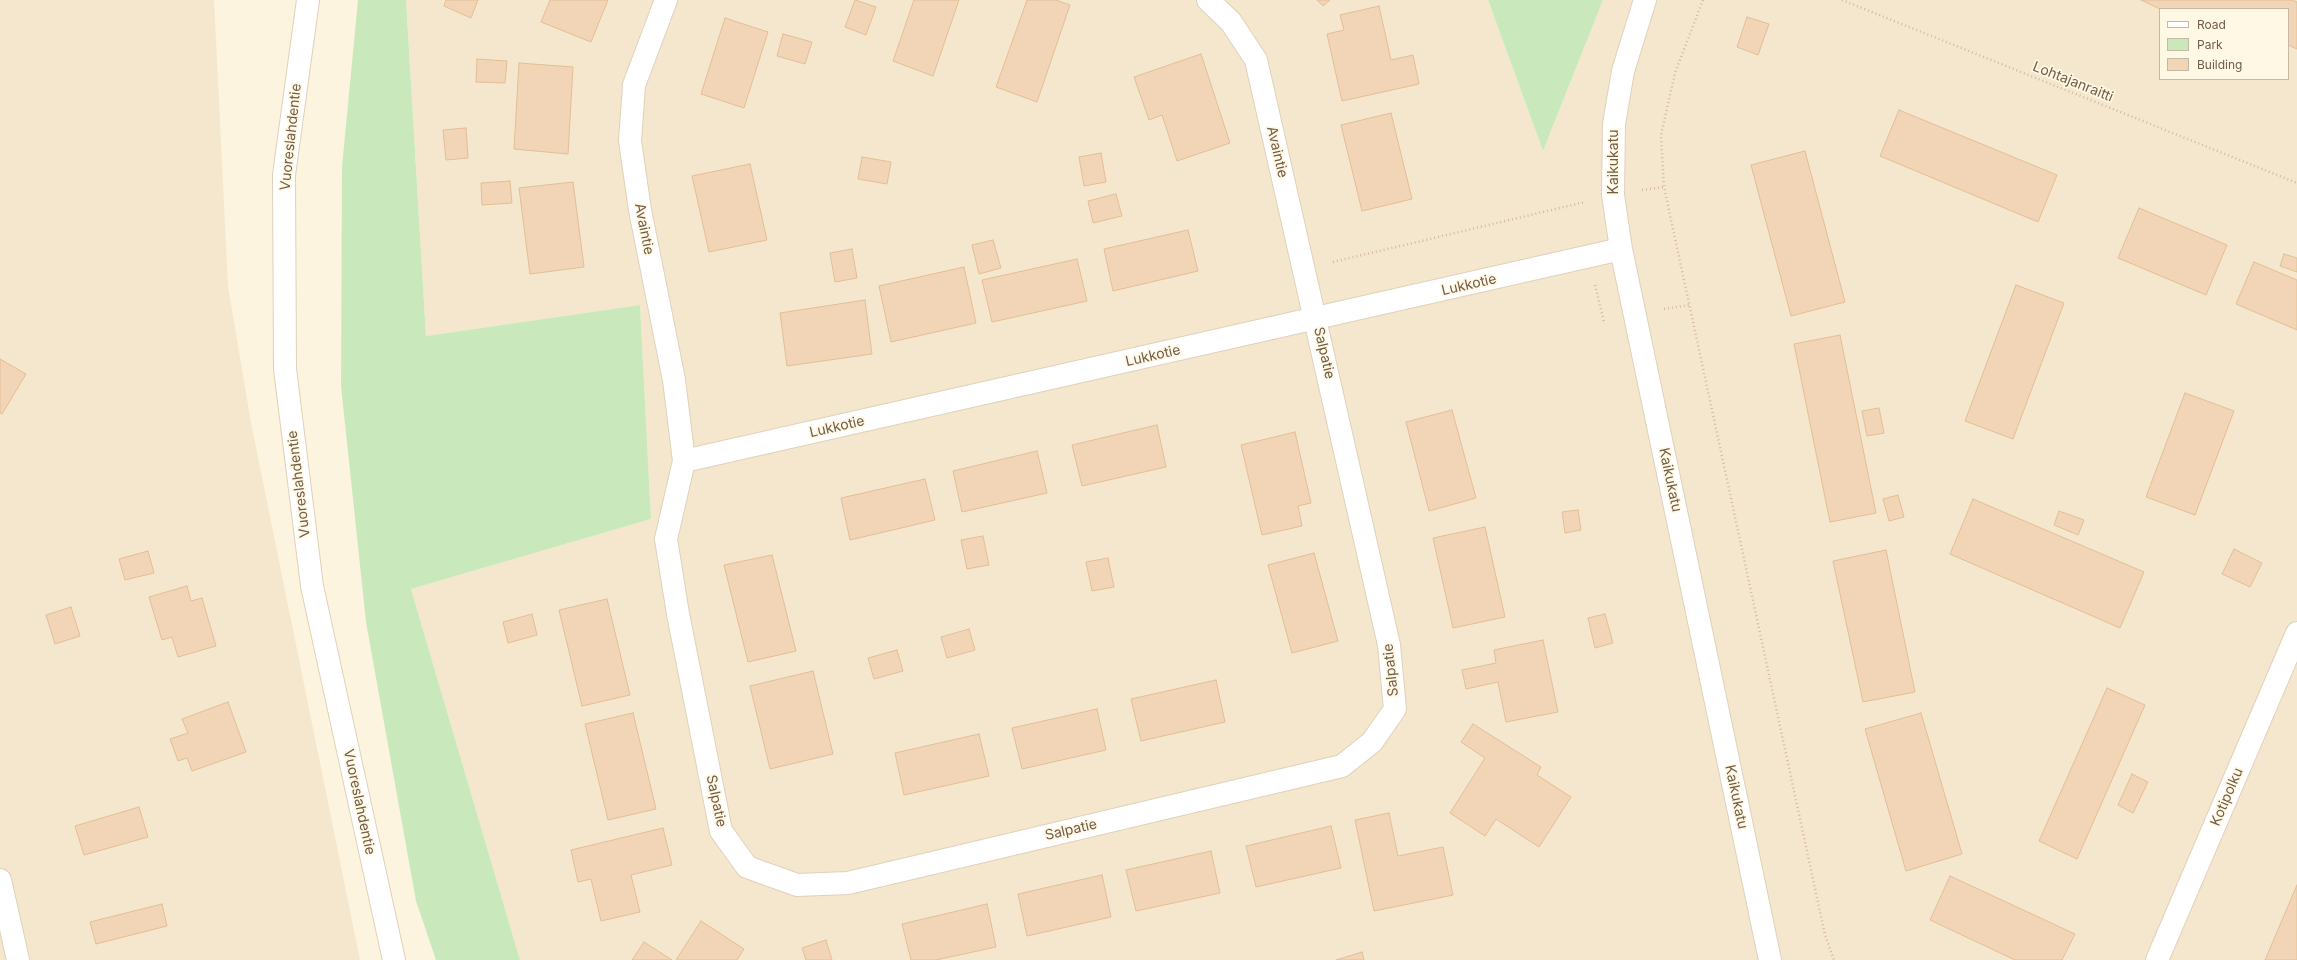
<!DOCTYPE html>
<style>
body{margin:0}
#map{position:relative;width:2297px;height:960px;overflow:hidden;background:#fcf4de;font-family:Inter,sans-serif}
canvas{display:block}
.legend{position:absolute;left:2159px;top:8px;width:130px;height:72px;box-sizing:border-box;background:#fff8e4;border:1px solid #c7baa5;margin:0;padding:5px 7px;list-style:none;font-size:12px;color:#725c47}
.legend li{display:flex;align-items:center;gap:8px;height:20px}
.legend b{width:20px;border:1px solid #c7baa5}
</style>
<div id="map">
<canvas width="2297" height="960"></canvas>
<ul class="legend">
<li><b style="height:5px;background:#fff"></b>Road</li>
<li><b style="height:11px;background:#c9e9bd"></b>Park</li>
<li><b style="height:11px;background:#f2d5b6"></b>Building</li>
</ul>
</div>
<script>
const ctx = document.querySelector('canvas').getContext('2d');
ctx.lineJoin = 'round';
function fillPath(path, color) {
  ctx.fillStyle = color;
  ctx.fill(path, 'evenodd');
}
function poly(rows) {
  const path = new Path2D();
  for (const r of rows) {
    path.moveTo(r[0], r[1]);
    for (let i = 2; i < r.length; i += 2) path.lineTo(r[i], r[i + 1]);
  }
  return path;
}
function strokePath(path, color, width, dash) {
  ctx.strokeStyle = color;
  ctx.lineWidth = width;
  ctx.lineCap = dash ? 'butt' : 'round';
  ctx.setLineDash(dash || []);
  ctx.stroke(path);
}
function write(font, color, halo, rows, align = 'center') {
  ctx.font = font + ' Inter,sans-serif';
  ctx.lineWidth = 3.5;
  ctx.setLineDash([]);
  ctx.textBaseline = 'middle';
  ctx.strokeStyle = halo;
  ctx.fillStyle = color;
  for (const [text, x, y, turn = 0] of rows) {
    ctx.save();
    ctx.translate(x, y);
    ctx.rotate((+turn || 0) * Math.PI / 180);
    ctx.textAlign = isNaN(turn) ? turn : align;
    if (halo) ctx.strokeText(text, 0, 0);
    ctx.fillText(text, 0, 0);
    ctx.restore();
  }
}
fillPath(poly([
 [0,0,214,0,228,286,251,423,360,960,0,960],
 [406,0,1488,0,1543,151,1603,0,2297,0,2297,960,520,960,411,589,651,519,640,305,426,336],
 [2160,9,2288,9,2288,79,2160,79]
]), '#f4e7cd');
fillPath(poly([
 [358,0,406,0,426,336,640,305,651,519,411,589,520,960,436,960,416,901,366,622,341,386,342,167],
 [1488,0,1603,0,1543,151]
]), '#c9e9bd');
const building = poly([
 [446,0,478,0,471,18,444,6,446,0],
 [550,0,608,0,591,42,541,22,550,0],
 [855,0,876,7,866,35,845,27,855,0],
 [914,0,959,0,933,76,893,61,914,0],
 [1027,0,1056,0,1070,5,1037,102,996,87,1027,0],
 [1317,0,1330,0,1323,6,1317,0],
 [2141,0,2292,0,2297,2,2297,49,2288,45,2288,9,2160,9,2141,0],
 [1379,6,1391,60,1413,55,1419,84,1342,101,1327,34,1344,30,1340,15,1379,6],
 [1747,17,1769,24,1758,55,1737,47,1747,17],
 [725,18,768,32,744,108,701,94,725,18],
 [783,34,812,42,805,64,777,56,783,34],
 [1201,54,1230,143,1177,161,1162,115,1149,120,1134,77,1201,54],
 [477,59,507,61,505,83,476,82,477,59],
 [519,63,573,67,568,154,514,149,519,63],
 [1899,110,2057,175,2038,222,1880,156,1899,110],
 [1391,113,1412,199,1362,211,1341,125,1391,113],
 [466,128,468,158,446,160,443,130,466,128],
 [1805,151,1845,302,1791,316,1751,165,1805,151],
 [1101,153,1106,182,1084,186,1079,157,1101,153],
 [862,157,891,162,887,184,858,179,862,157],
 [750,164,767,240,709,252,692,176,750,164],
 [510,181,512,203,482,205,481,183,510,181],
 [573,182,584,267,530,274,519,188,573,182],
 [1116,194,1122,216,1093,223,1088,201,1116,194],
 [2139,208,2227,245,2206,295,2118,258,2139,208],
 [1188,230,1198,271,1113,291,1104,249,1188,230],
 [993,240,1001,268,979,274,972,245,993,240],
 [852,249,857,278,835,282,830,253,852,249],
 [2284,254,2297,258,2297,272,2280,266,2284,254],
 [1077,259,1087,301,992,322,982,280,1077,259],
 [2254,262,2297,280,2297,330,2236,304,2254,262],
 [964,267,976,323,891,342,879,286,964,267],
 [2016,285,2064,303,2013,439,1965,421,2016,285],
 [865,300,872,354,787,366,780,313,865,300],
 [1840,335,1876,513,1830,522,1794,344,1840,335],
 [0,359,26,374,2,414,0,413,0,359],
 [2185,393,2234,411,2195,515,2146,497,2185,393],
 [1879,408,1884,433,1867,436,1862,411,1879,408],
 [1452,410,1476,498,1429,511,1406,422,1452,410],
 [1157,425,1166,467,1082,486,1072,445,1157,425],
 [1295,432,1311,503,1298,506,1302,526,1262,535,1241,445,1295,432],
 [1037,451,1047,493,962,512,953,471,1037,451],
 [925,479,935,520,850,540,841,498,925,479],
 [1898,495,1904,517,1889,521,1883,499,1898,495],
 [1973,499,2144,572,2120,628,1950,554,1973,499],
 [1578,510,1581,530,1565,533,1562,512,1578,510],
 [2059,511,2084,520,2078,535,2054,525,2059,511],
 [1485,527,1505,617,1453,628,1433,538,1485,527],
 [983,536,989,565,967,569,961,540,983,536],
 [2234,549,2262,563,2250,587,2222,574,2234,549],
 [1886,550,1915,692,1863,702,1833,561,1886,550],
 [148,551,154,573,125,580,119,559,148,551],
 [1314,553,1338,641,1292,653,1268,565,1314,553],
 [772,555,796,651,748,662,724,565,772,555],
 [1108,558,1114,587,1092,591,1086,562,1108,558],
 [187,586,191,601,202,598,216,646,178,657,172,637,162,640,149,597,187,586],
 [607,599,630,695,582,706,559,610,607,599],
 [71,607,80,636,55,644,46,615,71,607],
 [532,614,537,635,508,643,503,622,532,614],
 [1605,614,1613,643,1595,648,1588,618,1605,614],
 [969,629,975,650,947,658,941,637,969,629],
 [1543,640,1558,712,1506,722,1498,682,1466,689,1462,670,1496,663,1494,650,1543,640],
 [897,650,903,671,874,679,868,658,897,650],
 [813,671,833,754,770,769,750,686,813,671],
 [1216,680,1225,722,1141,741,1131,699,1216,680],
 [2107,688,2145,705,2077,859,2039,841,2107,688],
 [228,702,246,752,192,771,187,758,178,761,170,739,188,733,182,719,228,702],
 [1097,709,1106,750,1022,769,1012,728,1097,709],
 [633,713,656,809,608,820,585,724,633,713],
 [1921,713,1962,854,1906,871,1865,729,1921,713],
 [1473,724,1541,767,1537,775,1571,797,1539,847,1496,819,1485,836,1450,813,1485,758,1461,742,1473,724],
 [979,734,989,776,904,795,895,753,979,734],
 [2132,774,2148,782,2133,813,2118,805,2132,774],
 [139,807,148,837,84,855,75,826,139,807],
 [1389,813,1398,856,1443,847,1453,895,1374,911,1355,820,1389,813],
 [1331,826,1341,868,1256,887,1246,846,1331,826],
 [663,828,672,865,631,875,640,912,601,921,591,879,578,882,571,850,663,828],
 [1211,851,1220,893,1136,911,1126,870,1211,851],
 [1102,875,1111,917,1027,936,1018,894,1102,875],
 [1950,876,2075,934,2062,960,2015,960,1930,920,1950,876],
 [2297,885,2297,960,2265,960,2297,885],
 [162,904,167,926,96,944,90,922,162,904],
 [987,904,996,947,936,960,911,960,902,924,987,904],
 [701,921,744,949,737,960,676,960,701,921],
 [826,940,832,960,806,960,802,948,826,940],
 [644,942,672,960,632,960,644,942],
 [1362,952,1364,960,1336,960,1362,952]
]);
fillPath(building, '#f2d5b6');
strokePath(building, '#e4be96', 1);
const minor = poly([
 [666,0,634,85,630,141,640,210,674,380,684,461,666,539,678,614,721,831,747,867,797,885,848,883,1342,766,1372,742,1395,709,1389,645,1256,60,1231,22,1208,0],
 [1645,0,1623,71,1614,124,1613,195,1621,249,1770,960],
 [684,461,1621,249],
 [0,880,18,960],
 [2157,960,2297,633]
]);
const tertiary = poly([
 [308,0,284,175,285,369,312,586,394,960]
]);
strokePath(minor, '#e0d1bb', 24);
strokePath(tertiary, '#e0d1bb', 24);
strokePath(poly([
 [1703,0,1675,73,1661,135,1664,187,1825,935,1834,960],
 [1842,0,2297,183],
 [1642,190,1664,187],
 [1333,262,1585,202],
 [1595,285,1604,322],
 [1664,309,1689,305]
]), '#d6b99a', 2.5, [1, 3]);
strokePath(minor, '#fff', 22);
strokePath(tertiary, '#fff', 22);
write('14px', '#725c47', '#fff8e4', [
 ["Lohtajanraitti",2073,82,22],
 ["Vuoreslahdentie",291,137,-84],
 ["Avaintie",1277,152,77],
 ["Kaikukatu",1614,162,-90],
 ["Avaintie",644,229,79],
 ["Lukkotie",1469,285,-13],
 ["Salpatie",1324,353,77],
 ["Lukkotie",1153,356,-13],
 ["Lukkotie",837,427,-13],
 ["Kaikukatu",1670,480,78],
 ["Vuoreslahdentie",299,484,-97],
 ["Salpatie",1391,670,-96],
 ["Kaikukatu",1736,797,78],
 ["Kotipolku",2227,797,-67],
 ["Salpatie",716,801,78],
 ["Vuoreslahdentie",359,802,78],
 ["Salpatie",1071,830,-13]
]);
</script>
